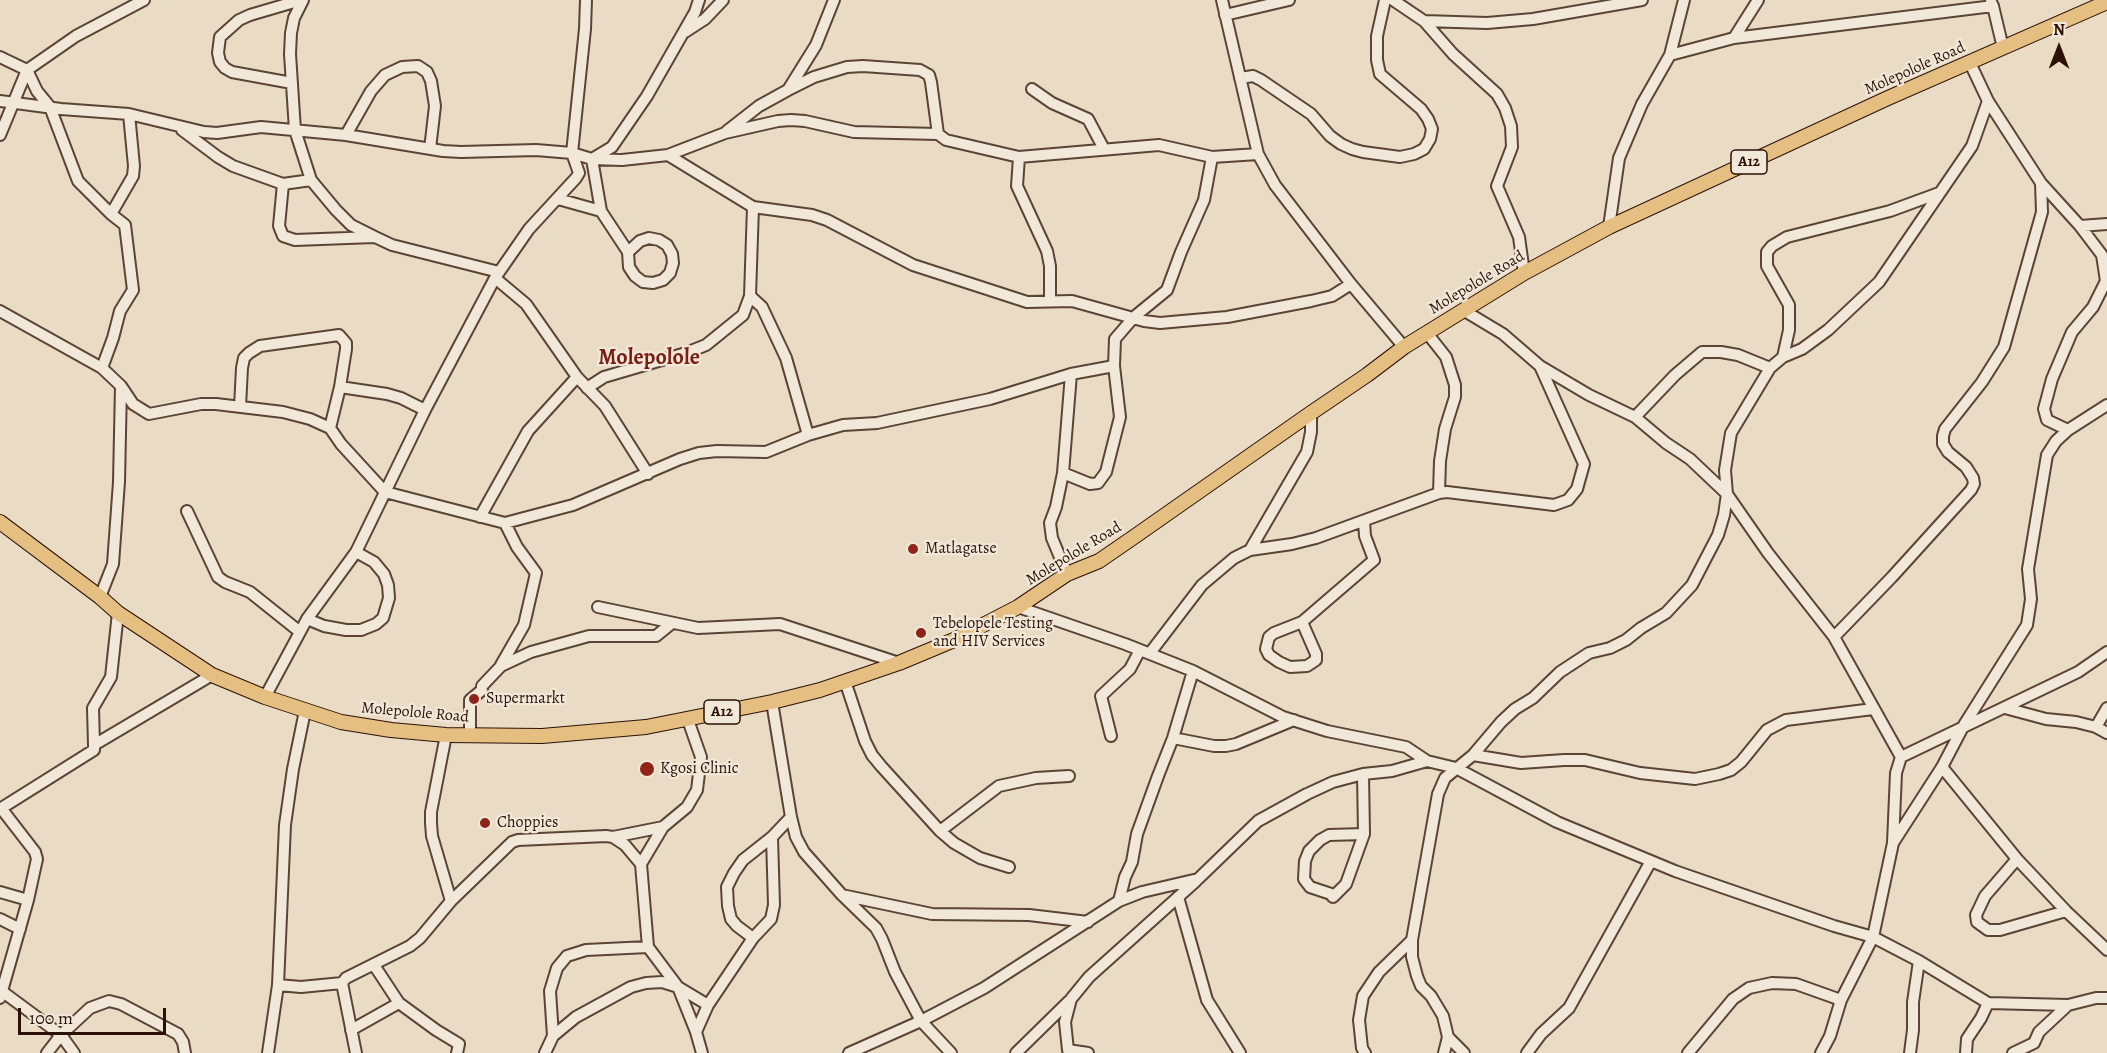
<!DOCTYPE html>
<style>
body{margin:0}
#map{position:relative;width:2107px;height:1053px;overflow:hidden;background:#eadbc4;font-family:Alegreya,serif}
canvas{display:block}
.north{position:absolute;left:2029px;top:18px;width:60px;height:60px;-webkit-text-stroke:4px #f1e8d9;paint-order:stroke;rotate:0deg;font-size:16px;font-weight:700;line-height:24px;text-align:center;color:#2b1106}
.north::after{content:'';display:block;margin:auto;width:21px;height:27px;background:#2b1106;clip-path:polygon(50% 0,100% 100%,50% 72%,0 100%)}
.scale{position:absolute;left:18px;top:1008px;width:148px;height:27px;box-sizing:border-box;border:3px solid #2b1106;border-top:0;padding-left:8px;font-size:18px;line-height:21px;white-space:nowrap;color:#2b1106;-webkit-text-stroke:4px #f1e8d9;paint-order:stroke}
</style>
<div id="map">
<canvas width="2107" height="1053"></canvas>
<div class="north">N</div>
<div class="scale">100 m</div>
</div>
<script>
const ctx = document.querySelector('canvas').getContext('2d');
ctx.lineJoin = 'round';
function poly(rows) {
  const path = new Path2D();
  for (const r of rows) {
    path.moveTo(r[0], r[1]);
    for (let i = 2; i < r.length; i += 2) path.lineTo(r[i], r[i + 1]);
  }
  return path;
}
function strokePath(path, color, width, dash) {
  ctx.strokeStyle = color;
  ctx.lineWidth = width;
  ctx.lineCap = dash ? 'butt' : 'round';
  ctx.setLineDash(dash || []);
  ctx.stroke(path);
}
function write(font, color, halo, rows, align = 'center') {
  ctx.font = font + ' Alegreya,serif';
  ctx.lineWidth = 4.5;
  ctx.setLineDash([]);
  ctx.textBaseline = 'middle';
  ctx.strokeStyle = halo;
  ctx.fillStyle = color;
  for (const [text, x, y, turn = 0] of rows) {
    ctx.save();
    ctx.translate(x, y);
    ctx.rotate((+turn || 0) * Math.PI / 180);
    ctx.textAlign = isNaN(turn) ? turn : align;
    if (halo) ctx.strokeText(text, 0, 0);
    ctx.fillText(text, 0, 0);
    ctx.restore();
  }
}
const minor = poly([
 [303,0,294,18,291,33,290,54,295,130,311,180,336,210,351,225,375,237,392,245,499,272],
 [1222,0,1258,154,1275,185,1351,284,1404,347],
 [1393,0,1424,21,1453,54,1497,94,1505,108,1511,126,1512,147,1497,186,1519,237,1524,273],
 [1991,2,1993,6,2003,48],
 [1225,15,1289,0],
 [1424,21,1487,23,1533,19,1642,0],
 [685,32,705,19,723,0],
 [1734,38,1758,0],
 [1670,55,1734,38,1993,6],
 [0,57,27,70,37,91,50,107,78,181,111,214,125,225,133,290,120,311,113,338,102,368],
 [1240,78,1253,76,1261,80,1311,114,1330,136,1341,144,1352,149,1363,152,1400,157,1414,154,1424,149,1430,139,1432,129,1428,119,1421,109,1380,74,1377,60,1377,36,1385,0],
 [292,83,232,72,225,68,220,62,218,53,220,37,239,20,250,15,301,0],
 [1032,89,1052,103,1088,119,1104,149],
 [788,90,814,77,847,67,863,66,920,70,929,75,931,82,938,134],
 [0,101,61,109,129,114,204,132,217,133,261,127,346,135,443,151,461,152,536,150,572,153,592,159,622,160,668,155,725,133,778,121,791,120,805,121,854,132,938,134,946,140,1019,157,1159,145,1212,157],
 [1988,101,2041,183,2080,226,2102,255,2106,281,2093,307,2072,332,2052,379,2044,409,2047,420,2068,430],
 [182,130,218,157,233,166,283,184],
 [727,131,759,106,788,90,816,45,834,0],
 [0,135,27,70,76,36,144,0],
 [346,135,371,91,385,75,402,67,418,66,427,72,431,81,435,106,430,149],
 [668,155,753,207,812,215,827,220,913,265,1027,302,1072,301,1144,321,1160,323,1227,317,1311,301,1332,296,1351,284],
 [1019,157,1017,186,1047,251,1050,266,1050,300],
 [311,180,283,184,279,226,283,236,295,240,374,237],
 [558,199,601,211],
 [111,214,133,176,134,166,129,114],
 [2080,226,2107,224],
 [1609,227,1619,158,1642,104,1670,55,1684,0],
 [628,252,640,241,649,238,659,240,667,245,672,254,673,263,670,273,663,280,653,283,643,282,635,276,629,267,628,252,601,211,592,159,612,147,647,96,695,12,699,0],
 [495,278,526,304,577,377,605,406,648,474],
 [750,296,762,307,786,358,808,435],
 [1463,310,1503,334,1540,366,1589,395,1635,417,1666,443,1690,459,1727,494,1768,553,1834,637,1901,757],
 [0,311,102,368,121,386,119,482,113,564,100,597],
 [1427,333,1446,357,1455,385,1455,397,1445,429,1440,461,1439,493,1447,492,1554,505,1568,500,1577,489,1584,464,1540,366],
 [1783,357,1789,330,1789,305,1767,266,1767,252,1772,246,1787,237,1890,211,1939,193],
 [121,386,133,404,149,414,201,404,216,404,283,412,310,419,330,428,341,444,385,492,505,523,573,505,680,459,699,453,717,451,766,452,808,435,843,425,877,423,990,399,1071,374,1114,366,1115,339,1134,317,1167,290,1181,252,1204,200,1212,157,1258,154],
 [340,387,387,394,401,398,425,410],
 [587,388,604,377,686,353,706,345,743,315,750,296,753,207],
 [240,407,242,368,244,358,249,353,260,346,339,335,346,343,346,349,340,387,330,428],
 [1635,417,1675,375,1702,352,1721,352,1738,355,1770,368],
 [1063,473,1090,484,1098,483,1106,472,1120,417,1114,366],
 [187,511,218,577,225,582,250,592,300,632],
 [480,517,528,431,577,377],
 [1250,550,1307,452,1311,432,1311,413],
 [1067,574,1052,538,1050,523,1056,507,1063,473,1071,374],
 [598,607,698,628,780,624,899,663],
 [1018,607,1125,644,1193,671,1283,717,1327,731,1406,747,1427,761,1456,768,1557,822,1675,871,1834,926,1873,937,1919,961,1988,1003,2068,1005,2096,998,2107,998],
 [307,619,324,626,346,630,361,630,376,624,383,618,389,598,388,585,384,574,374,562,356,552],
 [1302,622,1316,654,1316,660,1307,666,1290,667,1279,662,1269,655,1266,649,1269,637,1274,633,1302,622,1374,560,1365,536,1364,521],
 [1834,637,1892,577,1971,490,1974,484,1973,478,1966,467,1948,452,1943,444,1943,436,1945,429,1982,382,2004,347,2042,212,2041,183],
 [1150,653,1202,585,1234,558,1250,550,1292,544,1316,538,1439,493],
 [501,665,524,625,536,573,517,547,505,523],
 [845,681,865,741,872,755,881,766,940,831,954,843,980,858,1009,867],
 [265,697,307,619,356,552,425,410,495,278,529,229,576,178,579,173,572,153,585,29,586,0],
 [772,702,791,817,796,837,804,852,842,895,876,928,882,939,895,972,921,1021,951,1053],
 [2005,708,2046,719,2076,722,2096,727,2107,733],
 [2096,727,2107,708],
 [470,734,470,700,482,690,482,686,501,666,531,652,589,636,656,636,672,623],
 [446,735,431,812,431,823,432,836,451,901],
 [1111,736,1101,696,1130,669,1140,650],
 [1173,738,1214,746,1226,746,1236,744,1294,720],
 [94,745,93,708,111,677,118,613],
 [1473,755,1521,763,1564,760,1585,760,1640,773,1695,779,1719,774,1731,770,1741,762,1767,730,1786,720,1873,709],
 [1942,767,2017,859,2066,911,2107,950],
 [1363,774,1364,834,1346,884,1333,897,1331,894,1310,887,1304,879,1305,861,1309,851,1320,840,1329,835,1364,834],
 [0,809,94,750,94,745,212,675],
 [940,831,999,786,1036,778,1069,776],
 [613,837,663,827],
 [1893,843,1942,767,1964,725,2027,625,2031,599,2028,569,2047,455,2056,441,2068,430,2107,405],
 [2017,859,1985,896,1976,915,1977,922,1988,930,2000,930,2066,911],
 [641,864,663,827,687,807,697,790,701,757,688,720],
 [0,892,28,900],
 [842,895,932,914,1029,915,1088,922],
 [1178,897,1207,1000,1240,1053],
 [1119,901,1125,877,1132,862,1137,834,1158,776,1173,738,1193,671],
 [0,919,20,929],
 [753,938,737,926,731,919,728,906,727,887,734,873,743,860,772,837],
 [342,983,356,1053],
 [278,985,301,987,342,983,346,978,410,946,420,938,451,901,512,842,518,840,606,836,613,837,625,845,641,864,648,947,678,987,708,1005],
 [0,992,3,992,61,1035,74,1053],
 [0,998,28,900,37,859,35,852,1,808],
 [399,1003,436,1030,459,1044,457,1053],
 [351,1030,399,1003,374,965],
 [696,1032,708,1005,753,938,771,919,774,905,772,837,791,817],
 [553,1036,550,991,557,968,567,956,586,950,648,947],
 [1448,1037,1464,1053],
 [47,1053,61,1035,90,1008,109,1001,121,1004,178,1034,183,1042,185,1053],
 [268,1053,278,985,285,825,293,769,305,711],
 [545,1053,553,1036,576,1017,631,987,646,983,662,982,678,987,696,1032,702,1053],
 [849,1053,921,1021,984,988,1119,901,1142,892,1198,879,1258,821,1307,794,1333,782,1363,774,1392,771,1427,761],
 [1016,1053,1069,1001],
 [1088,1053,1068,1050,1065,1022,1071,999,1089,977,1196,881],
 [1365,1053,1362,1048,1359,1020,1363,996,1379,972,1412,940],
 [1444,1053,1448,1037,1443,1016,1431,996,1421,986,1417,976,1412,957,1412,940,1438,794,1445,778,1473,755,1501,722,1515,709,1533,698,1560,672,1589,653,1610,648,1626,640,1641,628,1666,613,1692,585,1718,535,1724,515,1727,494,1725,470,1731,433,1770,368,1783,357,1802,349,1828,330,1879,282,1972,146,1988,101,1970,63],
 [1527,1053,1541,1034,1569,1008,1651,861],
 [1688,1053,1733,999,1749,988,1772,983,1796,984,1841,1000],
 [1821,1053,1830,1036,1841,1000,1873,937,1893,843,1896,773,1901,757,2078,672,2107,652],
 [1910,1053,1913,1030,1913,1002,1919,961],
 [1966,1053,1967,1039,1981,1018,1988,1003],
 [2013,1053,2034,1043,2039,1032,2068,1005]
]);
const major = poly([
 [0,522,100,597,118,613,212,675,265,697,341,722,391,730,446,735,542,736,646,727,772,702,820,690,899,663,954,640,1018,607,1067,574,1099,561,1131,539,1311,413,1367,375,1404,347,1524,273,1609,227,1888,98,2107,2]
]);
strokePath(minor, '#5b4436', 14);
strokePath(major, '#2b1106', 16);
strokePath(minor, '#f1e8d9', 10);
strokePath(major, '#e5be82', 14);
for (const [x, y, r, color] of [
 [913,549,6,"#8f2418"],
 [921,633,6,"#8f2418"],
 [474,699,6,"#8f2418"],
 [647,769,8,"#8f2418"],
 [485,823,6,"#8f2418"]
]) {
  const dot = new Path2D();
  dot.arc(x, y, r, 0, 2 * Math.PI);
  ctx.fillStyle = color;
  ctx.fill(dot);
  strokePath(dot, '#f1e8d9', 2);
}
for (const [x, y, w] of [
 [1749,162,36],
 [722,712,36]
]) {
  const box = new Path2D();
  box.roundRect(x - w / 2, y - 12, w, 24, 4.5);
  ctx.fillStyle = '#f1e8d9';
  ctx.fill(box);
  strokePath(box, '#2b1106', 1.5);
}
write('bold 15px', '#2b1106', null, [
 ["A12",1749,162],
 ["A12",722,712]
]);
write('16px', '#2b1106', '#f1e8d9', [
 ["Molepolole Road",1915,69,-24],
 ["Molepolole Road",1477,283,-31],
 ["Molepolole Road",1074,554,-31],
 ["Molepolole Road",415,713,5]
]);
write('16px', '#2b1106', '#f1e8d9', [
 ["Matlagatse",925,549],
 ["Tebelopele Testing",933,624],
 ["and HIV Services",933,642],
 ["Supermarkt",486,699],
 ["Kgosi Clinic",660,769],
 ["Choppies",497,823]
], 'left');
write('bold 22px', '#7a1f14', '#f1e8d9', [
 ["Molepolole",649,359]
]);
</script>
